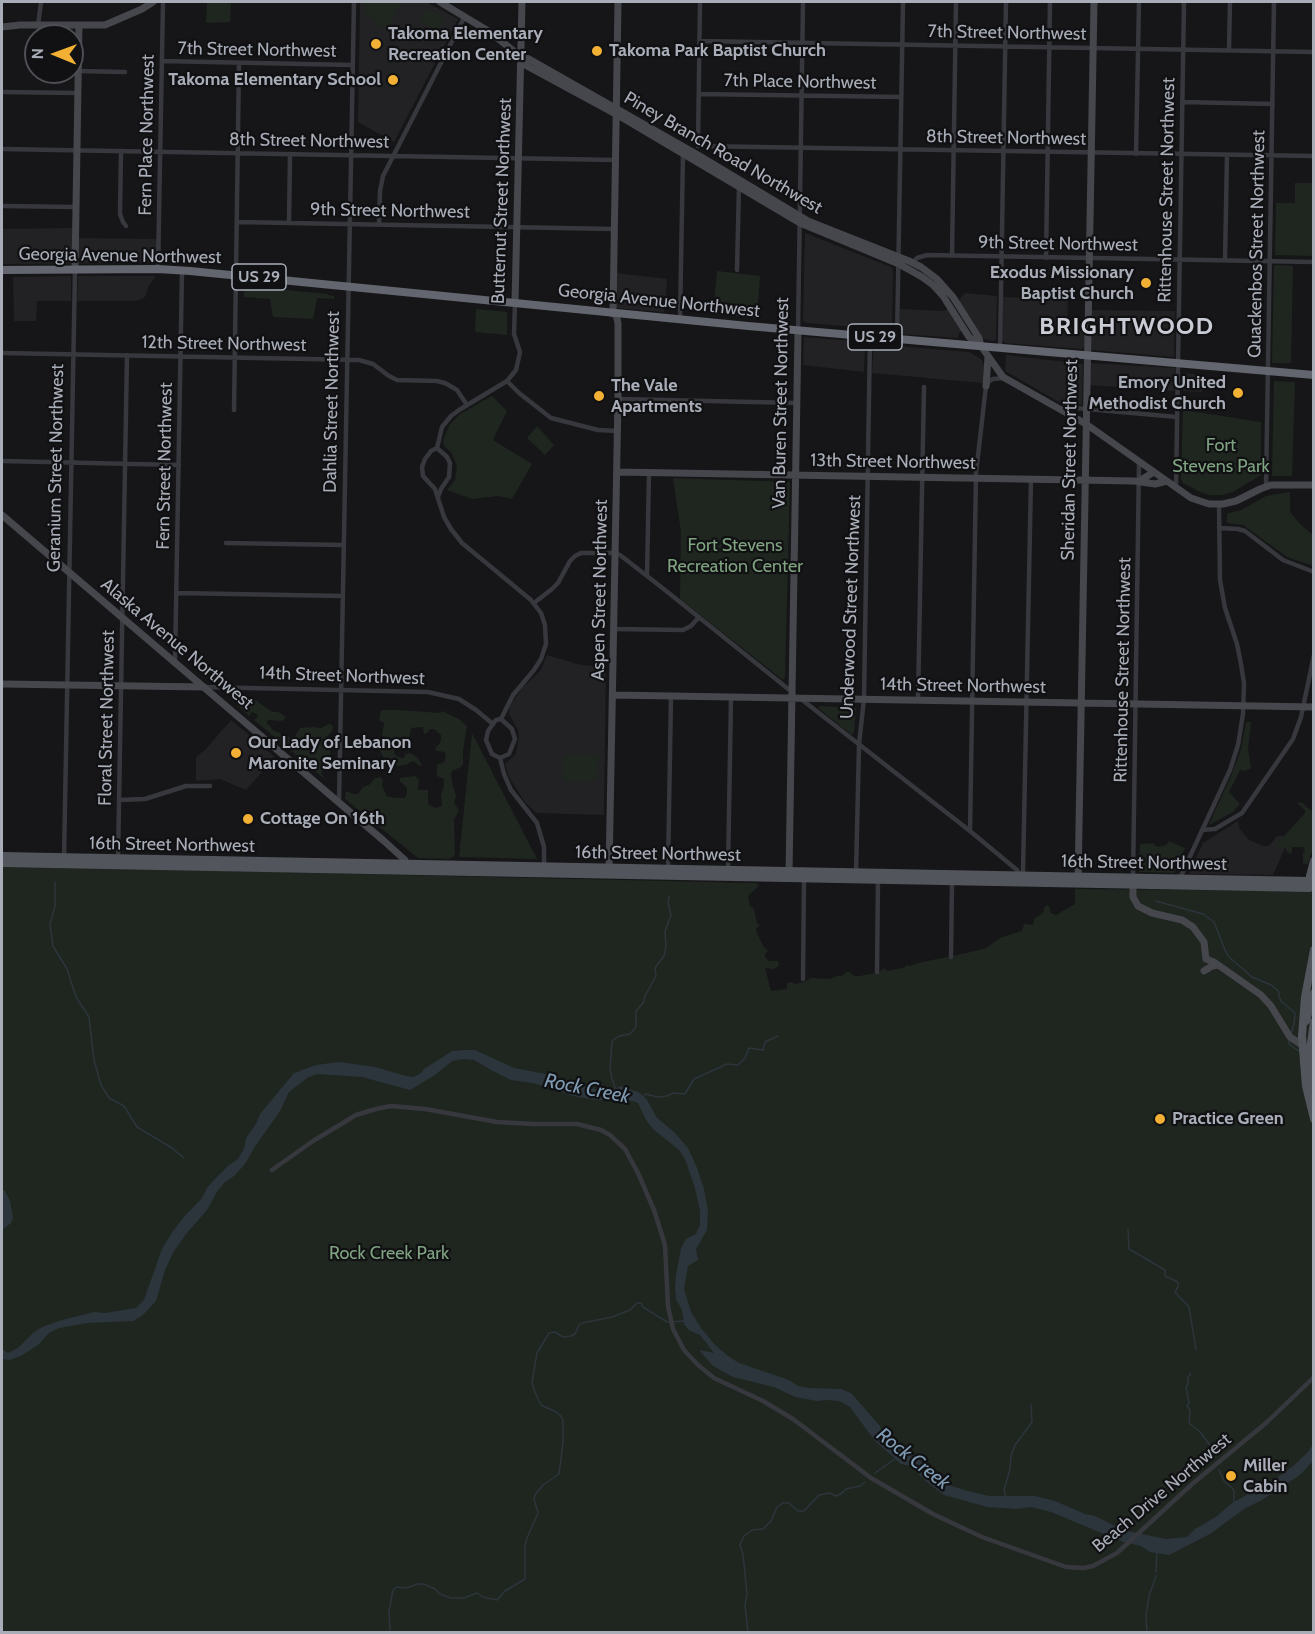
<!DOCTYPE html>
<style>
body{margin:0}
#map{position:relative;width:1315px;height:1634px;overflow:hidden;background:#161618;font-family:Cabin,sans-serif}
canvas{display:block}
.frame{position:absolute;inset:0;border:3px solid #a8adb8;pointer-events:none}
.north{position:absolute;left:24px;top:24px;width:60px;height:60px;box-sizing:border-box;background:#111113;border:2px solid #4d4f55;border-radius:50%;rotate:271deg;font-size:16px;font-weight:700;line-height:24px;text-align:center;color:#a8adb8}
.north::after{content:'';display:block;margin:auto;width:21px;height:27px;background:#f2b134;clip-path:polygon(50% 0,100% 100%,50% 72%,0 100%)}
</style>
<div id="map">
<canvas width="1315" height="1634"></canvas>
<div class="frame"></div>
<div class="north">N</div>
</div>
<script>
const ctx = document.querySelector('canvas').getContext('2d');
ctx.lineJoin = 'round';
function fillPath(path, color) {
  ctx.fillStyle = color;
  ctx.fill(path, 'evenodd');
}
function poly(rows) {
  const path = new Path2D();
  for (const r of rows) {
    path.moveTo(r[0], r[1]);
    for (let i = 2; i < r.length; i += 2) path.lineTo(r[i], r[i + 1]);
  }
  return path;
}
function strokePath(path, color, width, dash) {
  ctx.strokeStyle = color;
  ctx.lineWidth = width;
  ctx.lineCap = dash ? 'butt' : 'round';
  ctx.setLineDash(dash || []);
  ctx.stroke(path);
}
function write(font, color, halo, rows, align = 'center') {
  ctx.font = font + ' Cabin,sans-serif';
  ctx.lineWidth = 4.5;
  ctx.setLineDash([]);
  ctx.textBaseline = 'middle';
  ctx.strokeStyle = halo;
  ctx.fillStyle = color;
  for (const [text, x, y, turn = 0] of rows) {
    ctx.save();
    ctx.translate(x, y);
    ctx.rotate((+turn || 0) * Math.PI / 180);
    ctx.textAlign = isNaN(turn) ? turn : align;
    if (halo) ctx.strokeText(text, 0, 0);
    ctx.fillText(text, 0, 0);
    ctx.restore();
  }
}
fillPath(poly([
 [360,2,426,2,458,19,394,142,358,122],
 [72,228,79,238,161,239,161,263,2,264,2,229],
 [805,233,891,267,893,270,892,330,807,323,803,321],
 [616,273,667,279,664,312,615,308],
 [71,276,71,301,37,301,36,321,14,321,13,277],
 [78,276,156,276,148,287,146,295,144,298,136,301,77,301],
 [965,293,997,296,996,340,993,341,983,339,958,301],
 [1003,297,1068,299,1067,328,1085,329,1084,347,1082,349,1005,343,1002,340],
 [900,309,943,311,948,309,962,331,959,333,958,338,900,334],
 [1091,310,1175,311,1174,357,1091,350],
 [804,337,865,342,864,372,803,365],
 [874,344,969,352,981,359,984,365,983,383,872,373],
 [1006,355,1083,364,1082,405,1059,402,1005,371],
 [1091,363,1175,368,1174,391,1089,385],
 [1183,373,1203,375,1202,392,1183,391],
 [547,655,581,665,606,667,604,815,536,813,524,801,509,777,505,764,516,754,519,737,518,730,509,714,510,706,522,688,540,671],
 [231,720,275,757,246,790,220,779,196,781,196,757,205,750],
 [1238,821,1239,828,1249,840,1263,846,1269,846,1277,836,1284,836,1285,848,1273,875,1190,874,1189,872,1203,843]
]), '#222225');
fillPath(poly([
 [207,2,231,2,230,22,206,23],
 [364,2,401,2,387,29,380,26,372,20,366,12],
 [427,8,445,18,438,31,420,22],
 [1295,183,1313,183,1313,256,1275,255,1276,203,1295,203],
 [1276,265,1293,266,1291,363,1272,363,1274,266],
 [717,271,760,276,757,319,713,314],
 [244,286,328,294,328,295,334,296,334,299,317,298,313,319,273,317,270,299,244,297],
 [476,309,507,312,507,335,475,332],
 [1274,381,1295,382,1292,476,1272,476],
 [492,396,507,411,493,440,532,464,512,499,498,496,472,499,447,490,455,480,457,466,451,452,444,446,443,440,450,424,460,414],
 [1183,410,1261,422,1261,475,1233,492,1222,495,1209,495,1198,491,1183,483,1181,479],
 [537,426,554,445,545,455,527,438],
 [673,478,790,482,785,677,783,680,680,599,681,532],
 [1290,492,1290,512,1300,524,1313,535,1313,566,1287,557,1243,525,1227,523,1227,514,1229,513,1241,510,1266,496],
 [240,698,253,698,272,712,278,712,285,716,285,719,281,721,269,720,266,722,273,730,291,738,295,736,300,728,313,727,321,728,329,724,332,725,333,727,332,731,325,739,330,748,330,756,332,762,326,767,327,770,323,770,321,773,326,780,254,720,258,717,257,714,252,712,249,716,237,705],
 [820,706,856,708,854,732,852,735,818,708],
 [381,710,399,710,440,713,442,711,459,719,467,726,463,751,463,764,461,767,452,771,451,774,452,783,456,795,454,803,459,810,454,820,455,854,453,857,448,859,418,858,345,799,346,791,354,794,358,794,363,787,369,785,375,778,381,777,383,780,382,786,387,796,395,798,404,798,407,794,407,788,400,781,400,778,415,776,419,779,418,790,428,790,428,804,435,808,442,806,441,795,444,786,444,779,437,776,437,765,444,762,446,757,445,752,437,751,435,749,441,741,441,735,434,729,430,729,427,733,424,734,423,727,411,728,409,740,406,743,404,740,396,743,394,754,401,758,404,758,405,754,411,753,418,758,422,765,420,766,413,761,405,765,397,766,390,759,385,759,379,750,379,741,385,737,382,736,384,723,379,720],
 [1246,722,1251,722,1248,749,1251,768,1245,771,1240,770,1229,792,1240,804,1233,812,1211,824,1209,824,1231,776,1241,749],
 [472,733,537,859,459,857],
 [563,754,599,755,598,781,570,781,569,783,562,780],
 [1301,802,1313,812,1313,847,1308,865,1303,863,1303,853,1305,852,1303,847,1292,847,1292,853,1290,854,1287,852,1285,847,1274,847,1305,813,1305,810,1298,804,1298,803],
 [1169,841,1185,848,1174,873,1139,872,1140,844,1153,843,1157,847,1166,845],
 [2,866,755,883,758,884,758,887,748,896,750,906,754,909,757,923,760,926,756,928,757,933,763,946,768,951,765,954,765,957,769,961,777,961,779,963,778,967,773,969,765,968,771,991,787,989,787,983,792,982,795,984,804,982,811,978,829,979,837,976,842,976,846,972,850,972,854,976,860,976,879,972,884,968,887,971,903,968,907,965,910,966,918,963,971,952,986,948,1000,938,1022,931,1024,924,1033,925,1034,919,1043,913,1044,908,1047,905,1049,906,1051,913,1056,915,1075,904,1075,889,1313,891,1313,1632,2,1632]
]), '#1e261f');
fillPath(poly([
 [463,1050,475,1050,514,1068,546,1074,570,1083,600,1090,611,1090,621,1086,640,1093,647,1100,657,1118,674,1132,688,1148,697,1168,704,1189,708,1210,707,1230,696,1249,698,1260,688,1266,684,1289,691,1312,701,1328,715,1345,728,1356,739,1363,789,1380,798,1386,808,1388,841,1389,851,1393,880,1426,883,1436,887,1437,888,1435,897,1447,913,1453,938,1479,948,1485,968,1491,989,1496,1035,1496,1055,1501,1085,1514,1095,1516,1123,1530,1166,1539,1187,1537,1195,1529,1217,1516,1232,1503,1275,1479,1292,1467,1308,1452,1313,1444,1313,1461,1300,1475,1262,1500,1244,1509,1210,1534,1169,1555,1150,1552,1141,1546,1123,1542,1051,1512,1031,1507,1016,1509,987,1507,944,1495,928,1483,910,1466,901,1464,875,1441,850,1407,839,1401,827,1400,817,1401,795,1397,774,1387,733,1377,713,1366,699,1350,714,1353,700,1335,689,1330,684,1324,682,1310,676,1299,675,1288,676,1275,681,1248,686,1239,696,1234,700,1225,700,1211,695,1188,685,1159,679,1150,653,1129,646,1120,638,1103,633,1101,596,1100,574,1096,533,1083,511,1080,493,1071,474,1060,464,1059,452,1061,435,1075,410,1090,362,1077,317,1074,307,1078,289,1092,280,1111,256,1145,245,1164,234,1176,225,1182,218,1190,207,1210,187,1233,174,1251,165,1270,156,1301,142,1316,133,1321,88,1323,59,1328,49,1333,39,1344,21,1356,10,1360,2,1359,2,1349,8,1353,18,1348,34,1332,42,1327,62,1320,94,1312,105,1313,136,1308,144,1300,162,1249,173,1231,183,1218,202,1198,207,1188,214,1180,229,1165,238,1159,244,1149,246,1138,256,1124,260,1114,294,1073,316,1065,339,1062,375,1067,406,1076,413,1077,420,1074,424,1069,452,1051],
 [2,1189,5,1191,10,1201,13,1218,11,1223,2,1230]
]), '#2c353c');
strokePath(poly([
 [55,882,55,906,50,924,53,946,67,969,76,997,89,1017,94,1060,101,1085,109,1098,124,1106,137,1127,172,1148,184,1158],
 [1156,901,1203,914,1214,922,1225,950,1229,957,1252,977,1271,985,1276,989,1279,992,1279,997,1282,1002,1295,1013,1294,1024,1291,1034],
 [1289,1039,1289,1044,1300,1052],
 [616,1090,612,1079,610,1068,612,1041,619,1036,630,1034,636,1027,636,1011,643,1003,645,996,656,976,655,968,664,956,666,947,665,931,671,915,668,903,669,896],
 [643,1097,646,1094,657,1097,667,1096,673,1093,685,1094,694,1079,727,1064,738,1065,745,1058,749,1048,763,1050,765,1042,778,1036],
 [1128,1229,1129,1249,1165,1270,1165,1276,1178,1282,1178,1287,1175,1292,1189,1307,1196,1349],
 [1190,1373,1190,1375,1188,1377,1188,1384,1186,1387,1189,1403,1187,1406,1190,1410,1189,1423,1200,1432,1213,1449,1212,1458],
 [1219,1470,1224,1481,1234,1490,1234,1502],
 [875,1473,896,1458],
 [1006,1498,1004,1490,1010,1469,1011,1456,1015,1445,1032,1422,1031,1405],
 [1156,1572,1157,1552],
 [390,1632,389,1611,393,1590,397,1587,406,1588,418,1584,424,1584,435,1589,440,1594,451,1598,464,1598,477,1593,483,1597,497,1600,505,1591,525,1579,525,1546,527,1538,538,1513,534,1499,535,1495,543,1485,559,1474,563,1443,563,1420,560,1415,556,1412,541,1405,534,1390,532,1382,537,1353,549,1333,555,1332,563,1337,571,1336,575,1334,579,1325,582,1323,612,1317,630,1310,637,1303,641,1303,643,1307,667,1322,686,1321],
 [748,1632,745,1605,747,1594,743,1554,740,1545,744,1536,752,1530,763,1529,771,1521,777,1507,783,1503,789,1503,798,1511,804,1511,819,1495,830,1493,836,1496,841,1494,846,1489,860,1486,865,1482],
 [1147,1632,1146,1616,1149,1596,1156,1576]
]), '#2c353c', 1.5);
strokePath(poly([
 [700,2,698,146,1314,156],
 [38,25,41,2],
 [700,41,1314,52],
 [1229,50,1230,2],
 [162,61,352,65],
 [78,71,125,72],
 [2,92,78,93],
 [699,94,901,97],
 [1182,102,1273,104],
 [2,149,615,160],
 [121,151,120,214,123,222,126,226],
 [1136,154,1139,2],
 [2,206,76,207],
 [237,222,614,229],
 [289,223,290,154],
 [379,224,380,191,383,176,465,16],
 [952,256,956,2],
 [1046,258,1050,2],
 [1225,260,1227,155],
 [913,262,917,258,927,255,1314,262],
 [158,269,163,2],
 [737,270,739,185],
 [680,319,683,154],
 [798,331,803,2],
 [897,339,903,2],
 [1000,348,1006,2],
 [2,353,359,360,373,364,389,376,397,380,437,381,445,383,457,390,467,405],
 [507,381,519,393,551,418,598,430,617,431],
 [618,399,797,403],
 [234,410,239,63],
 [1066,413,1070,410,1076,408,1177,417],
 [437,448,431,451,425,459,422,467,423,476,435,489,444,517,451,529,462,543,531,600,541,613,545,625,546,644,541,659,534,670,513,695,501,719],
 [437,448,442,427,451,416,459,410,507,381,516,370,520,352,514,334,515,303],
 [437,448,447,457,450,463,449,477,441,489,438,497],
 [2,461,179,465],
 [1266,486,1274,2],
 [1176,487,1184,2],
 [1219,528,1238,529,1245,531,1283,560,1314,572],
 [226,543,344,545],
 [647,575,649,473],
 [177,593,343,596],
 [534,603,552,589,558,583,570,561,575,556,581,553,615,553,620,555,665,590,792,692],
 [614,629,683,630,691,626,699,617],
 [175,662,182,270],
 [204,687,428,692,459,699,476,710,493,724],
 [801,699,970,831,1017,870,1020,876],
 [918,700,924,387],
 [501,719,512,729,515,739,509,754,500,758,492,754,486,740,488,731,493,724,496,720,501,719],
 [500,758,504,774,511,790,537,823,544,847,544,867],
 [119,800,145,799,186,786,210,786],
 [339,803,354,2],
 [1202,830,1215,829,1242,813,1293,739,1301,717,1314,655],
 [970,831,976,473,986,386,988,382,993,379,1004,378],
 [64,859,75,270],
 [118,859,127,355],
 [668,870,671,696],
 [728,871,731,697],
 [856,874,859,744,864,699,870,337],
 [1021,875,1023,872,1031,479],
 [1133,878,1139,462],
 [1180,878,1230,770,1238,745,1243,714,1244,683,1241,664,1237,644,1225,608,1220,580,1219,504],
 [951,957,952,880],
 [877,972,878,879],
 [803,979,804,878],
 [272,1170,313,1141,356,1115,376,1109,391,1106,425,1109,497,1122,532,1124,577,1124,601,1130,610,1135,625,1149,638,1173,654,1210,665,1245,668,1306,673,1329,684,1350,698,1365,714,1378,763,1401,793,1419,871,1478,933,1514,982,1537,1066,1567,1084,1568,1093,1566,1117,1553,1191,1485,1266,1423,1314,1377]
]), '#37383d', 4.5);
strokePath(poly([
 [440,2,490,32,521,57,527,66,621,117,800,223,899,264,922,277,933,285,943,296,969,337,981,346,1003,377,1086,424,1191,498,1209,504,1223,504,1236,501,1260,489,1271,485,1314,485],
 [2,27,20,25,105,25,142,9,153,2],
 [521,57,529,59,698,155,808,221,909,261,921,267,937,279,953,297,979,338,981,346],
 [75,269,79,25],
 [515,303,522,2],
 [613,314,618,2],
 [986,386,988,357],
 [617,472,1134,481,1155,484,1167,481],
 [1139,481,1154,472],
 [2,515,384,841,405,860,407,866],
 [2,684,204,687],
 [613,695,1314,707],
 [609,871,618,399,618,323,616,314],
 [789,874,798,331],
 [1133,880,1133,897,1138,906,1152,913,1182,920,1193,927,1204,942,1206,959,1214,962,1261,995,1271,1006,1290,1037,1314,1053],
 [1078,881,1094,2],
 [1204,971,1212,966,1218,965]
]), '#45474d', 7);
strokePath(poly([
 [2,856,1309,881,1314,884],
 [2,863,1309,888,1314,886],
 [1313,882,1310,876,1314,861],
 [1306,1021,1314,993],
 [1302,1036,1305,997,1314,950],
 [1311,1043,1314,1022],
 [1304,1062,1306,1086,1314,1119],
 [1310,1063,1314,1089]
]), '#53555c', 8);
strokePath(poly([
 [2,270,158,269,190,271,748,326,1314,375]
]), '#63666e', 8);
strokePath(poly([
 [1302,1036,1304,1062],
 [1310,1063,1311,1043]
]), '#53555c', 8);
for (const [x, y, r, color] of [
 [376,44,6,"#f2b134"],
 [597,51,6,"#f2b134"],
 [393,80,6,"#f2b134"],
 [1146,283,6,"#f2b134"],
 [1238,393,6,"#f2b134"],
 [599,396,6,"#f2b134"],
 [236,753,6,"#f2b134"],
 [248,819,6,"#f2b134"],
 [1160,1119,6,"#f2b134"],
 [1231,1476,6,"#f2b134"]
]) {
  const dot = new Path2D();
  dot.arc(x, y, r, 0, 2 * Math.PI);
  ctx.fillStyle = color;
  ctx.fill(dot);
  strokePath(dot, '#111113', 2);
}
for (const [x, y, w] of [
 [259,277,54],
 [875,337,54]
]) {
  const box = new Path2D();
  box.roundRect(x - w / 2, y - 13, w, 26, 4.5);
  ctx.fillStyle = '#111113';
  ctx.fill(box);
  strokePath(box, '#a8adb8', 1.5);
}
write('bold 16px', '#a8adb8', null, [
 ["US 29",259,277],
 ["US 29",875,337]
]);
write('18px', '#a8adb8', '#111113', [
 ["7th Street Northwest",1007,33,1],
 ["7th Street Northwest",257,50,1],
 ["7th Place Northwest",800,82,1],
 ["Fern Place Northwest",147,135,-89],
 ["8th Street Northwest",1006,138,1],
 ["8th Street Northwest",309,141,1],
 ["Piney Branch Road Northwest",723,153,30],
 ["Rittenhouse Street Northwest",1167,190,-89],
 ["Butternut Street Northwest",502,201,-88],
 ["9th Street Northwest",390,211,1],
 ["9th Street Northwest",1058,244,1],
 ["Quackenbos Street Northwest",1257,244,-89],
 ["Georgia Avenue Northwest",120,256,1],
 ["Georgia Avenue Northwest",659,301,6],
 ["12th Street Northwest",224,344,1],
 ["Dahlia Street Northwest",332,402,-89],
 ["Van Buren Street Northwest",781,403,-89],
 ["Sheridan Street Northwest",1070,460,-89],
 ["13th Street Northwest",893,462,1],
 ["Fern Street Northwest",165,466,-89],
 ["Geranium Street Northwest",56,468,-89],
 ["Aspen Street Northwest",600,590,-89],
 ["Underwood Street Northwest",851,607,-88],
 ["Alaska Avenue Northwest",177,644,40],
 ["Rittenhouse Street Northwest",1123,670,-89],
 ["14th Street Northwest",342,676,2],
 ["14th Street Northwest",963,686,1],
 ["Floral Street Northwest",107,718,-89],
 ["16th Street Northwest",172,845,1],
 ["16th Street Northwest",658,854,1],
 ["16th Street Northwest",1144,863,1],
 ["Beach Drive Northwest",1162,1493,-40]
]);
write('bold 18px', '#a8adb8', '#111113', [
 ["Takoma Elementary",388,34],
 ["Recreation Center",388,55],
 ["Takoma Park Baptist Church",609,51],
 ["Takoma Elementary School",381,80,"right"],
 ["Exodus Missionary",1134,273,"right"],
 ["Baptist Church",1134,294,"right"],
 ["Emory United",1226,383,"right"],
 ["Methodist Church",1226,404,"right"],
 ["The Vale",611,386],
 ["Apartments",611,407],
 ["Our Lady of Lebanon",248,743],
 ["Maronite Seminary",248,764],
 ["Cottage On 16th",260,819],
 ["Practice Green",1172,1119],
 ["Miller",1243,1466],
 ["Cabin",1243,1487]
], 'left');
write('18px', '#7fa381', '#111113', [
 ["Fort",1221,446],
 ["Stevens Park",1221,467],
 ["Fort Stevens",735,546],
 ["Recreation Center",735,567],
 ["Rock Creek Park",389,1254]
]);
write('italic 20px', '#7f9bb3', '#111113', [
 ["Rock Creek",587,1089,11],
 ["Rock Creek",913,1459,38]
]);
ctx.letterSpacing = '1.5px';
write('bold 24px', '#c9ccd4', '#111113', [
 ["BRIGHTWOOD",1127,327]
]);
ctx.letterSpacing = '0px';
</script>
